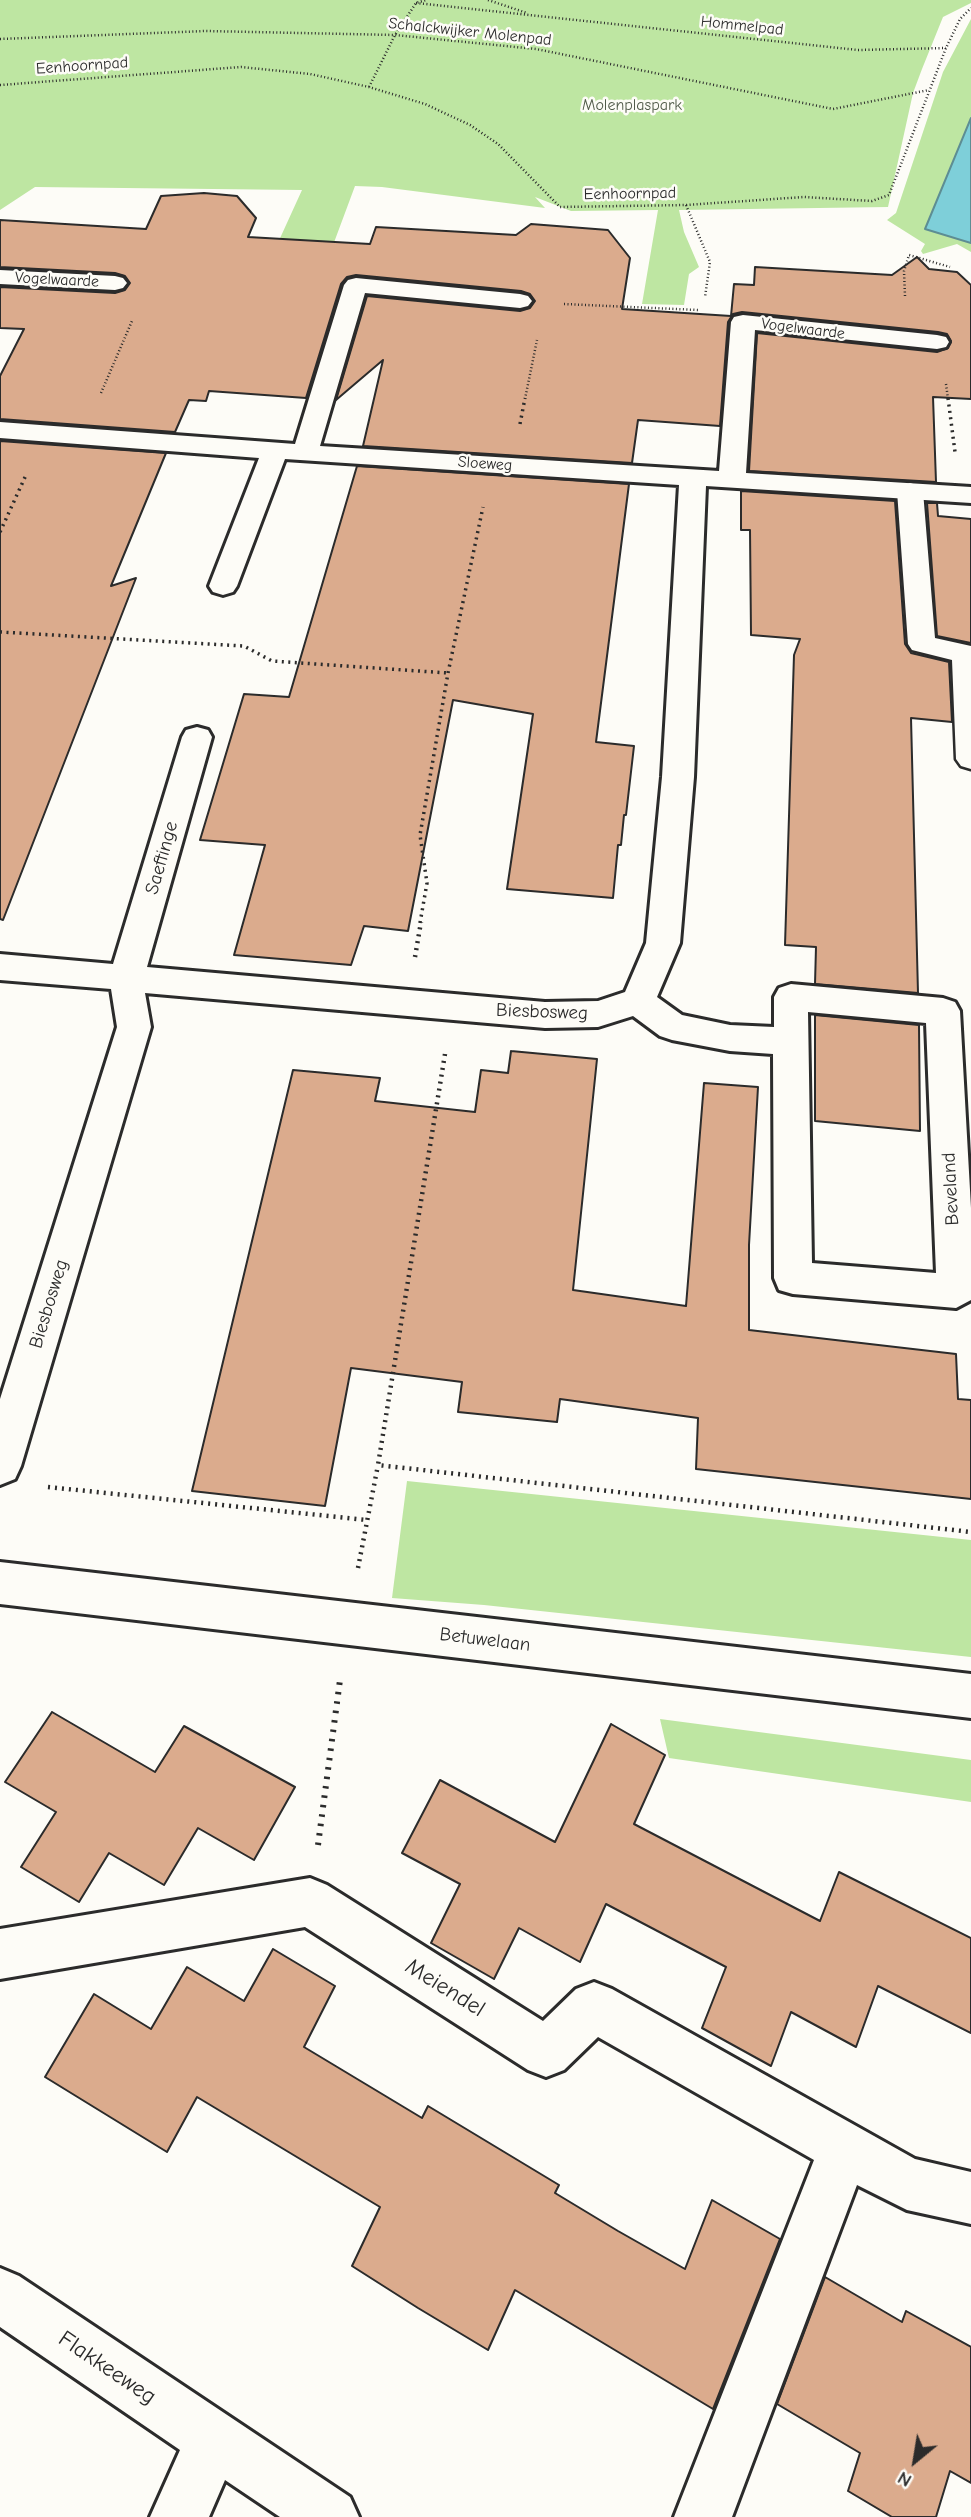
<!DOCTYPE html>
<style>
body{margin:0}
#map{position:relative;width:971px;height:2517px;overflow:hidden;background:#fdfcf7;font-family:"Comic Neue",sans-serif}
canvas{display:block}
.north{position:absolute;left:880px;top:2426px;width:70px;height:70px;-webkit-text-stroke:5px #fdfcf7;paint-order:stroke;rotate:210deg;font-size:19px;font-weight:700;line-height:28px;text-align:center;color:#2b2b2b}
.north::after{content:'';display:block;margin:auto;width:24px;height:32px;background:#2b2b2b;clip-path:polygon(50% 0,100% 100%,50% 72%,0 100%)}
</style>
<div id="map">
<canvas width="971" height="2517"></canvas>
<div class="north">N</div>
</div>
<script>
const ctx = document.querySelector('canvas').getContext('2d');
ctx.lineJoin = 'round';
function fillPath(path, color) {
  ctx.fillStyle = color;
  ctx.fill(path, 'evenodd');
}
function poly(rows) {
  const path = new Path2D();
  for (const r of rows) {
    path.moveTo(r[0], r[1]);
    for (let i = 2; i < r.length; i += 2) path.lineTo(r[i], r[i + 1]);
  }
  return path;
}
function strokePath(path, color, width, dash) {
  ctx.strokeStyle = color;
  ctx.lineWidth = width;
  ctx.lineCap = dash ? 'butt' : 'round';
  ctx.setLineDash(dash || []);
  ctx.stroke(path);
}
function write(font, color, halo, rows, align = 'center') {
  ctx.font = font + ' "Comic Neue",sans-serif';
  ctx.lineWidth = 5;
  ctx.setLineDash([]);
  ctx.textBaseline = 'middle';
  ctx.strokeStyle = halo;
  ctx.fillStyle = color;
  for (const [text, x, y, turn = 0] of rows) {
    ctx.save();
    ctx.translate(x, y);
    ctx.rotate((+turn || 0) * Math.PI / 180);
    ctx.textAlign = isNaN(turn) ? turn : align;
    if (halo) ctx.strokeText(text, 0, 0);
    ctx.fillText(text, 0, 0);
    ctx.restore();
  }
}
fillPath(poly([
 [0,0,971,0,971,3,943,17,922,69,913,93,888,207,679,210,684,232,699,267,689,274,684,305,642,304,658,210,571,211,535,197,545,208,382,187,355,186,326,264,271,258,302,190,35,187,0,210],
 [971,19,971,118,925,229,971,191,971,252,957,244,923,254,921,251,925,244,887,220,896,213,943,72],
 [407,1481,971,1540,971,1657,484,1605,392,1598],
 [660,1719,971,1760,971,1802,669,1758]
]), '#bee6a2');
const water = poly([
 [971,118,971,243,925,229,971,118]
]);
fillPath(water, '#7ecfd9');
strokePath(water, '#5d8d93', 2);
const building = poly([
 [204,193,237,196,256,218,248,237,370,244,376,227,516,235,531,224,608,230,630,258,622,309,731,316,734,284,754,285,755,267,892,275,917,257,929,269,957,272,971,285,971,399,933,397,936,482,749,471,757,333,937,352,948,348,951,341,947,334,938,332,742,312,733,314,728,322,720,426,638,420,632,463,363,446,383,360,336,400,367,296,520,311,530,308,535,301,530,294,521,291,356,275,347,277,341,284,306,398,209,391,206,401,189,400,175,432,0,419,0,376,24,329,0,328,0,287,115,293,125,290,130,283,125,276,115,273,0,267,0,220,146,229,161,196,204,193],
 [0,441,166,453,111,586,136,578,3,920,0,919,0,441],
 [357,466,629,484,596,742,634,746,626,815,624,815,621,845,618,845,613,898,507,889,533,714,453,700,408,931,364,926,351,965,234,955,265,845,200,840,244,694,289,697,357,466],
 [741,491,895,501,905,644,911,653,949,662,952,722,911,718,918,993,815,984,816,947,785,945,794,655,800,639,751,635,750,530,741,530,741,491],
 [927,503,937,503,938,516,971,519,971,643,937,636,927,503],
 [815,1015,919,1025,920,1131,815,1121,815,1015],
 [511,1051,597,1059,573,1290,686,1306,704,1083,758,1087,749,1245,749,1330,956,1354,958,1399,971,1400,971,1499,696,1469,698,1418,560,1399,557,1422,458,1412,462,1382,351,1368,325,1506,192,1491,293,1070,380,1078,375,1101,475,1112,481,1070,508,1073,511,1051],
 [52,1712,155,1772,184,1726,295,1787,254,1860,198,1828,164,1885,109,1853,79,1902,21,1867,56,1812,5,1782,52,1712],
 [611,1724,665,1755,634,1824,820,1921,839,1872,971,1938,971,2033,878,1986,856,2047,791,2012,771,2066,702,2028,726,1967,606,1904,580,1962,519,1928,494,1979,431,1943,460,1884,402,1853,440,1780,555,1842,611,1724],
 [273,1949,335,1986,304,2047,422,2118,428,2106,559,2185,555,2193,618,2231,685,2269,712,2200,780,2239,713,2409,515,2290,488,2350,418,2308,352,2266,380,2207,197,2097,167,2152,45,2077,94,1994,151,2029,187,1967,244,2001,273,1949],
 [825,2277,902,2322,906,2311,971,2347,971,2483,950,2471,936,2517,892,2517,848,2491,860,2453,777,2404,825,2277]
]);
fillPath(building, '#dbab8d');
strokePath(building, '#2b2b2b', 2);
const service = poly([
 [910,483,919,486,923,491,935,638,971,646,971,769,961,766,956,759,952,660,912,650,908,644,897,491,901,486,910,483]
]);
const minor = poly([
 [0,270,115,276,123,278,127,283,123,288,115,290,0,284,0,270],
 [356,278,520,294,528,296,532,301,528,306,520,308,365,293,320,446,719,471,731,322,734,317,743,315,937,335,946,337,949,342,946,347,937,349,755,330,746,473,971,487,971,503,706,486,694,777,680,943,657,997,682,1015,730,1025,774,1027,774,997,779,988,791,984,943,998,955,1002,960,1011,971,1208,971,1300,956,1308,793,1294,779,1290,774,1278,773,1054,730,1051,672,1040,660,1036,633,1016,598,1027,545,1028,145,993,151,1027,21,1466,15,1479,0,1485,0,1399,117,1027,111,989,0,980,0,954,113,964,182,737,186,730,197,727,208,730,212,737,147,967,545,1002,598,1001,625,992,646,943,662,777,679,485,285,459,237,586,233,592,223,595,213,592,209,586,259,458,0,438,0,422,295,444,344,285,348,280,356,278],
 [808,1012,926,1023,936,1273,812,1263,808,1012],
 [0,1562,971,1674,971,1718,0,1604,0,1562],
 [310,1878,327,1885,543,2021,576,1989,594,1982,612,1989,915,2159,971,2172,971,2224,907,2210,857,2185,732,2517,674,2517,814,2160,598,2037,564,2070,546,2077,528,2070,305,1927,0,1979,0,1929,310,1878],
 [0,2268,19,2276,350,2497,359,2517,280,2517,225,2480,209,2517,150,2517,180,2450,0,2327,0,2268]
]);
strokePath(service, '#2b2b2b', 5);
strokePath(minor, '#2b2b2b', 6);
strokePath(poly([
 [488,0,527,13],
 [416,3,858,50,946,48],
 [0,39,206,31,395,35,536,49,833,109,929,90],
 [0,85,241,67,310,74,369,87,425,104,470,125,498,144,560,207,686,205,804,197,872,201,889,195,946,48,960,19,971,8],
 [369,87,395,35,416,3,426,0],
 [686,205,710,262,705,297],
 [905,296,904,271,909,255,950,267],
 [564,304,698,310],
 [946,384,948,399],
 [101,393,132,321],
 [525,399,537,340]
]), '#2b2b2b', 2.5, [1, 2.5]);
strokePath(poly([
 [948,398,955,452],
 [520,424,525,398],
 [0,532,26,475],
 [0,632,244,646,272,661,448,673],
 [420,923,427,883,420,835,448,673,483,507]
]), '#2b2b2b', 3.5, [2, 4.5]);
strokePath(poly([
 [415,957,421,922],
 [445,1054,378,1465,971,1532],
 [48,1487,367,1520],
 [358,1568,378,1465]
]), '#2b2b2b', 4.5, [2, 5]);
strokePath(poly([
 [318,1845,340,1680]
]), '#2b2b2b', 6, [2.5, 7]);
fillPath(service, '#fdfcf7');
fillPath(minor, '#fdfcf7');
write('16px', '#2b2b2b', '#fdfcf7', [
 ["Hommelpad",742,26,6],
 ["Schalckwijker Molenpad",470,32,6],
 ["Eenhoornpad",82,66,-4],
 ["Eenhoornpad",630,194,-1],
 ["Vogelwaarde",57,280,3],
 ["Vogelwaarde",803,329,7],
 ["Sloeweg",485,464,4]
]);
write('16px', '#505a49', '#fdfcf7', [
 ["Molenplaspark",632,105]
]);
write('19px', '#2b2b2b', '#fdfcf7', [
 ["Saeftinge",162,858,-74],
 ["Biesbosweg",542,1012,2],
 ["Beveland",951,1189,-93],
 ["Biesbosweg",49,1304,-73],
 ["Betuwelaan",485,1640,7]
]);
write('23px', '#2b2b2b', '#fdfcf7', [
 ["Meiendel",445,1988,32],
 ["Flakkeeweg",107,2368,34]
]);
</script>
